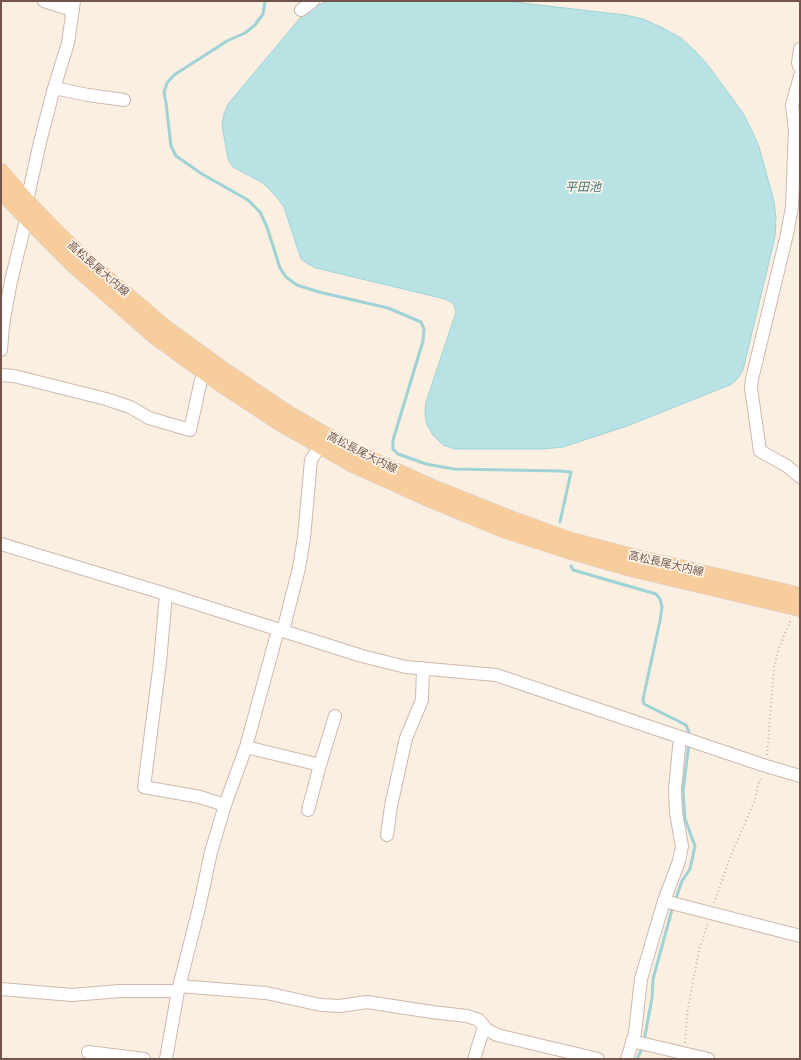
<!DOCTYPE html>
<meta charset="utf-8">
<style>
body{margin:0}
#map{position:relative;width:801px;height:1060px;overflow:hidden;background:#fbefe2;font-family:"PT Sans",sans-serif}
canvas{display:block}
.frame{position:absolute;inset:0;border:2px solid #72544a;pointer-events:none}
</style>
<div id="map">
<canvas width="801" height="1060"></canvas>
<div class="frame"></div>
</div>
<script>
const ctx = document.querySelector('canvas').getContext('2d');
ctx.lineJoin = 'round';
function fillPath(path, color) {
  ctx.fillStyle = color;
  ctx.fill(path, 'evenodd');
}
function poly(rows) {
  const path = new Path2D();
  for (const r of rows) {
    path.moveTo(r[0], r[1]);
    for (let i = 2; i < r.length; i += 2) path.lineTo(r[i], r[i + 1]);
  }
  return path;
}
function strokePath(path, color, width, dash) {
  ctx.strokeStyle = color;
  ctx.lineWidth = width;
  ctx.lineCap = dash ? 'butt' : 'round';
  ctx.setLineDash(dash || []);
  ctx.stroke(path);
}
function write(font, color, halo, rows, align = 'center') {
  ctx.font = font + ' "PT Sans","Noto Sans JP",sans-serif';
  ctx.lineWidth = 3.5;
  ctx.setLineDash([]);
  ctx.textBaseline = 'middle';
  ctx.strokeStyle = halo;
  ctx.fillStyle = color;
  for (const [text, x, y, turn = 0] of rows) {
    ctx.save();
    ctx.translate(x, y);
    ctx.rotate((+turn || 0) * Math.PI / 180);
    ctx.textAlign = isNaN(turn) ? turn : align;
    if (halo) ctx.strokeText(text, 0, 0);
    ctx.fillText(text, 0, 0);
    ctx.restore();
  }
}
const water = poly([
 [328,1,505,1,625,15,643,19,663,28,681,38,695,51,707,64,743,113,752,131,759,147,774,201,776,218,775,237,743,370,738,378,732,384,627,426,563,447,544,449,455,449,443,445,433,435,427,425,425,413,426,402,456,312,453,303,445,299,316,268,308,264,301,259,284,207,275,195,263,183,233,167,228,159,222,125,224,114,228,104,301,17,319,5,328,1]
]);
fillPath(water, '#b8e2e4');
strokePath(water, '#9ed2d5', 1);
strokePath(poly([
 [265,1,263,14,255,25,245,33,227,41,174,75,167,83,164,92,166,103,171,146,176,156,202,174,248,200,260,212,267,227,280,268,286,277,297,285,319,292,388,308,421,322,424,329,423,341,393,440,393,449,398,454,426,464,454,469,560,471,571,472,560,522],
 [571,566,573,570,656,594,660,599,662,607,660,621,643,699,644,704,686,725,689,732,689,737],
 [675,901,682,881,690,869,695,846,685,819,683,791,689,743],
 [644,1041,652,998,653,979,673,906],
 [637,1059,643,1046]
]), '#9ed2d5', 3);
const minor = poly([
 [44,1,72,10],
 [301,10,313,1],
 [800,49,798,63,800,68],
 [800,76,792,105,795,130,792,207,787,234,752,379,751,388,760,451,787,466,800,477],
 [54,88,88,95,124,100],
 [1,350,3,325,11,281,24,228,26,218,27,201,40,142,54,88,68,43,74,1],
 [1,375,14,376,106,399,130,407,149,418,190,430,201,380,204,372],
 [1,544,166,594,362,656,406,667,496,675,766,766,800,776],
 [166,594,160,662,144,787,200,797,225,805],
 [283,631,299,568,304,538,311,460,320,446],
 [246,747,320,765],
 [308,810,320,765,335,716],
 [387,835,391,806,406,738,422,700,423,668],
 [664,901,800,936],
 [179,986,266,993,321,1005,340,1006,367,1002,432,1012,467,1016,479,1020,486,1029,497,1035,598,1059],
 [1,989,72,995,120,991,178,991],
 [632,1041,708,1059],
 [88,1052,144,1059],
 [166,1059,178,991,199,908,211,852,225,805,246,747,278,630],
 [474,1059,484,1027],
 [627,1059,635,1033,641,979,664,901,679,861,682,846,676,813,675,789,680,737]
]);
const major = poly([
 [1,171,27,201,60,235,83,257,165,327,227,372,288,413,358,453,430,486,510,518,571,540,636,557,800,595],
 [1,192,26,218,74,266,155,337,220,384,281,424,353,465,426,498,506,531,568,551,631,569,800,609]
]);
strokePath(minor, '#ceb8ad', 14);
strokePath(major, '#d8cfcc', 16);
strokePath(poly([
 [767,755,774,667,779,648,791,619],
 [714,903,731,855,755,800,758,785,762,776],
 [685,1043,687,1014,699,950,708,923]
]), '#d4ae9e', 2, [1, 3]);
strokePath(minor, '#fff', 12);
strokePath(major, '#f8cd9d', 15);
write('11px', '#72544a', '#fef4e8', [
 ["高松長尾大内線",98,269,41],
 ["高松長尾大内線",362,453,27],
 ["高松長尾大内線",666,564,13]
]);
write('italic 12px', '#3e7377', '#fef4e8', [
 ["平田池",583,188]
]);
</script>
